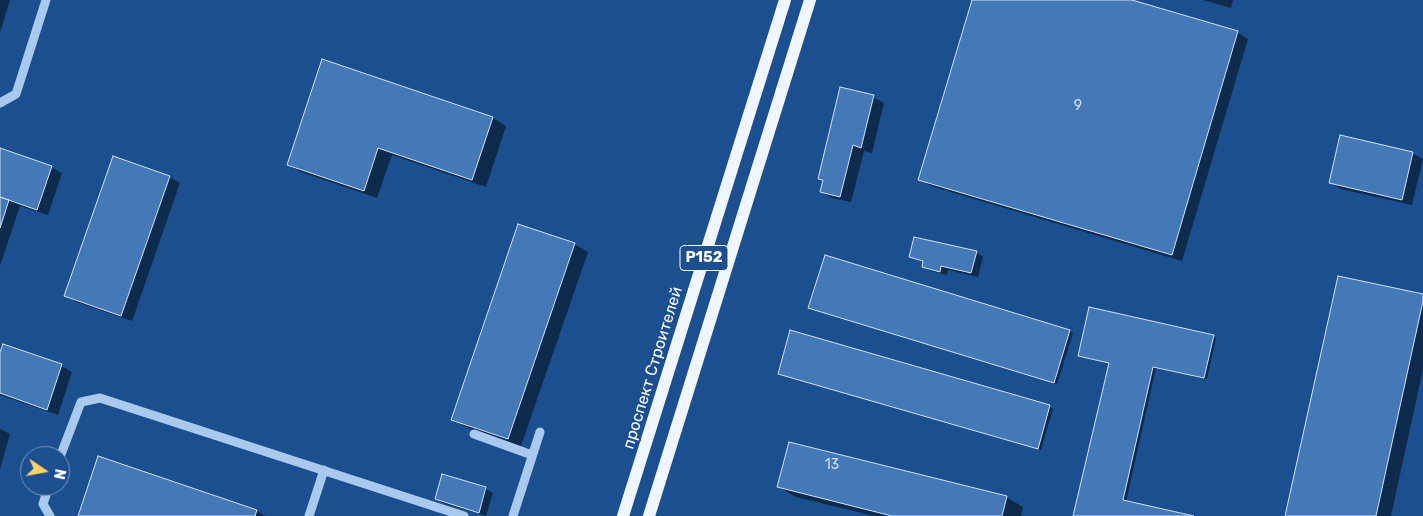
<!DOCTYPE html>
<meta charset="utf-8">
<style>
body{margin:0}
#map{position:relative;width:1423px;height:516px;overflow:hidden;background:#1b4f8f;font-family:Rubik,sans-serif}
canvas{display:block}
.north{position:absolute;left:20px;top:446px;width:50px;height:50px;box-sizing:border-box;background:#1b4f8f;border:1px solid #7695bc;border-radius:50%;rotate:102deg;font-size:14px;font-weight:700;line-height:20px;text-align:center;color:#fff}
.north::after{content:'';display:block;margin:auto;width:18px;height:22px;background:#ffd166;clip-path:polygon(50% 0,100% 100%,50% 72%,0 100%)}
</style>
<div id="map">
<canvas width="1423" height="516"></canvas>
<div class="north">N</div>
</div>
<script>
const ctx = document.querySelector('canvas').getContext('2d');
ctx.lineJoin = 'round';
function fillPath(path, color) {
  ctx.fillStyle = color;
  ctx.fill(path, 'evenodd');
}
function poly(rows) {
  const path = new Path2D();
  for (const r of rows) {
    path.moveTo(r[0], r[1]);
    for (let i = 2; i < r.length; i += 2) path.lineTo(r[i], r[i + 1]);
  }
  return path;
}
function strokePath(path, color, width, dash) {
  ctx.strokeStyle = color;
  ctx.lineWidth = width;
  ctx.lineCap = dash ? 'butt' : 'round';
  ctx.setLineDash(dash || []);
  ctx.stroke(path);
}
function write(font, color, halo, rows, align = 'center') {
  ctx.font = font + ' Rubik,sans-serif';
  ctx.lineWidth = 4;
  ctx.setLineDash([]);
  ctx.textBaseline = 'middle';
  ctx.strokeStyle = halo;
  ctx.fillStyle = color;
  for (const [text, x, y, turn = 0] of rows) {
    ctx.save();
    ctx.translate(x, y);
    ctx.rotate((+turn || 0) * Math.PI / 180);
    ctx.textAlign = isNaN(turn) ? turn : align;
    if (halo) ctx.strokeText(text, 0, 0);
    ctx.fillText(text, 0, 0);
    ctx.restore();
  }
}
fillPath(poly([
 [0,0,10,0,0,33],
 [973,0,1128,0,1237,32,1248,39,1182,261,931,186,920,180],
 [1203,0,1233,0,1231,8],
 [323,61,493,118,506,126,486,187,392,155,377,198,301,172,288,165],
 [873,97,884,103,872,153,864,151,851,202,832,198,821,191,824,181,819,178],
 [0,150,51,167,62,173,48,215,20,206,0,266],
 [1412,153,1423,159,1412,205,1341,189,1330,182],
 [114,157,170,177,180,183,132,321,76,302,65,295],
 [574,244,588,252,521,446,466,427,452,419],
 [976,252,983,257,978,277,948,270,947,275,931,271,923,267,924,262,911,257],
 [1423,295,1423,369,1391,516,1286,516],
 [810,308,1070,331,1073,333,1057,384],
 [791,332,1050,407,1053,409,1041,450,783,375],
 [1213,336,1216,338,1207,379,1156,368,1126,502,1189,516,1075,516,1110,363,1083,357],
 [4,345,62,366,72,372,58,415,0,395,0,355],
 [0,429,10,434,0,469],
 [443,476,486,489,493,493,486,516,443,503,436,499],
 [779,487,1006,497,1023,507,1021,516,874,516,796,497],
 [257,511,265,516,81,516]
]), '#0007');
const building = poly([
 [972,0,1132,0,1238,31,1172,255,918,180,972,0],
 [322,59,493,117,472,180,378,148,364,191,287,165,322,59],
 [840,87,874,95,861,148,853,145,840,197,820,192,823,180,818,179,840,87],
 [1340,135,1413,152,1402,200,1329,183,1340,135],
 [0,148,52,166,37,210,0,197,0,148],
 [113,156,170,176,121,316,64,296,113,156],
 [0,197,9,200,0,228,0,197],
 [518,224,575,243,508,439,451,420,518,224],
 [914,237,977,251,971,273,941,266,940,272,922,267,923,261,909,257,914,237],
 [825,255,1070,330,1054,383,808,308,825,255],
 [1338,276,1423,294,1423,301,1376,516,1285,516,1338,276],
 [1089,307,1214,335,1204,378,1153,367,1123,500,1194,516,1073,516,1109,363,1078,356,1089,307],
 [790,330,1050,405,1038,449,778,374,790,330],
 [3,344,62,364,47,410,0,393,0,352,3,344],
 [789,442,1007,496,1002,516,892,516,777,487,789,442],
 [98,456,257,510,255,516,78,516,98,456],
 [442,474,486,487,479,513,435,499,442,474]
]);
fillPath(building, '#4478b7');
strokePath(building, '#cfe3fa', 1);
strokePath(poly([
 [0,103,16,94,46,0],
 [474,434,532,455],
 [60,457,81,402,100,398,464,516],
 [49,486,43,504,50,516],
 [309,516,324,470],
 [513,516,540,432]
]), '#a9c9ee', 9);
strokePath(poly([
 [623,516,785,0],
 [649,516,810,0]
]), '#f0f6ff', 12);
write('14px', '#d0dded', null, [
 ["9",1078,106],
 ["13",832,465]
]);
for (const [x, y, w] of [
 [704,258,48]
]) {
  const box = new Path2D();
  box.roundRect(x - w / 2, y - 12.5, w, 25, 4);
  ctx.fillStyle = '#1b4f8f';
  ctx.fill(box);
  strokePath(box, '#fff', 1);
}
write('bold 15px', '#fff', null, [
 ["Р152",704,258]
]);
write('16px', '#fff', '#1b4f8f', [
 ["проспект Строителей",653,368,-73]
]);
</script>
